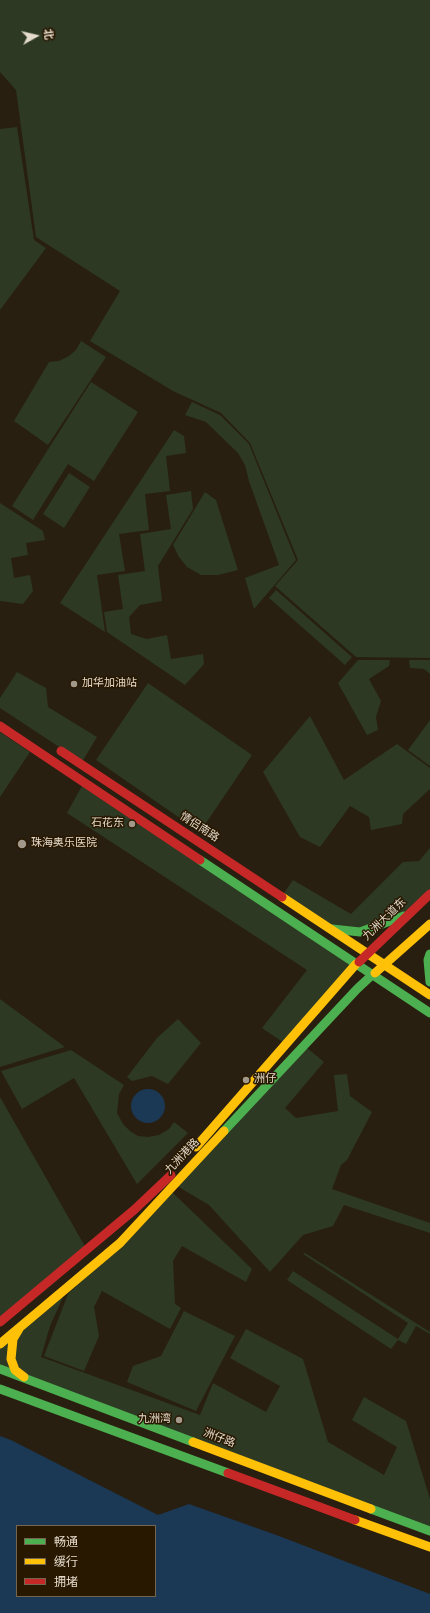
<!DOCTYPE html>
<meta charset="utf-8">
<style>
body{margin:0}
#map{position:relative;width:430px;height:1613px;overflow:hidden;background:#281f10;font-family:Overpass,"Noto Sans SC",sans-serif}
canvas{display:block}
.legend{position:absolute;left:16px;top:1525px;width:140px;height:72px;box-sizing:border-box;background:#281800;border:1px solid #746651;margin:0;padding:5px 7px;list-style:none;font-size:12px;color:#e5dbcb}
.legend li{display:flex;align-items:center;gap:8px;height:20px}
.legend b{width:20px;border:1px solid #746651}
.north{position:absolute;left:16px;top:16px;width:40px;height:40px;-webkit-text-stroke:3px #281800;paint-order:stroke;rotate:82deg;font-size:11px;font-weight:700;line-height:16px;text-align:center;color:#e5dbcb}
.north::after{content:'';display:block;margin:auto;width:14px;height:18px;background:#e5dbcb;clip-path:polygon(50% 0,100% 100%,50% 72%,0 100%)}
</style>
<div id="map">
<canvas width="430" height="1613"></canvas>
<ul class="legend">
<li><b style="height:5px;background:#4caf50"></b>畅通</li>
<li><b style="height:5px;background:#ffc107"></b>缓行</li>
<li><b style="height:5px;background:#c62828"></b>拥堵</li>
</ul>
<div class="north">北</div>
</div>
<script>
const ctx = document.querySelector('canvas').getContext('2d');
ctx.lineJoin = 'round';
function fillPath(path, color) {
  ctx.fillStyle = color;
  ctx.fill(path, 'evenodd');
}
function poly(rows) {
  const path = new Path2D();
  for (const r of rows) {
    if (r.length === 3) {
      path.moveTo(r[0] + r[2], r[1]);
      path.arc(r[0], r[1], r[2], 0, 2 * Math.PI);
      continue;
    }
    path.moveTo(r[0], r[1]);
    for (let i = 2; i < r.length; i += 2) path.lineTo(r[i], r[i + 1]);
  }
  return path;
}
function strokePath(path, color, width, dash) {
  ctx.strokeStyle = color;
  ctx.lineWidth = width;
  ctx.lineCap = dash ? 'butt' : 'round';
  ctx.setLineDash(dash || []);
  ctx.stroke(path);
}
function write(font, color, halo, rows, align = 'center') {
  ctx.font = font + ' Overpass,"Noto Sans SC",sans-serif';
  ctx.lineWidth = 3;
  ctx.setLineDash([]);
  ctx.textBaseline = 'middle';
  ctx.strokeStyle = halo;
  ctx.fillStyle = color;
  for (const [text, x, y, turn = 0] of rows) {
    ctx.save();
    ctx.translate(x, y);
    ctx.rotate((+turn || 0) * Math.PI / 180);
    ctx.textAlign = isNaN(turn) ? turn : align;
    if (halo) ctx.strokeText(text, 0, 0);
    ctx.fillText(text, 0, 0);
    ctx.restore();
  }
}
fillPath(poly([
 [0,0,430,0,430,658,356,657,275,586,298,560,250,443,221,413,173,391,90,341,120,291,36,237,16,90,0,72],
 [17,127,34,240,46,248,0,310,0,129],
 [81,341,106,357,48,445,14,421,49,362,59,361,69,356,76,350],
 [91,382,138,412,94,481,68,464,33,520,12,506],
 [192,402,220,415,249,444,296,560,254,609,245,578,279,565,249,481,245,465,238,453,206,422,185,415],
 [174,430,184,436,186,453,166,456,170,491,145,494,149,530,119,534,125,571,97,575,105,632,60,603],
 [69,473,90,487,64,528,43,514],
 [191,491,193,509,158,566,162,601,140,605,129,617,131,634,147,639,167,635,171,659,203,654,204,664,185,685,107,632,104,612,123,609,118,575,145,571,140,534,171,529,166,495],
 [205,492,216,500,238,570,218,575,201,575,187,567,179,557,173,545],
 [0,503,43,531,45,540,26,543,28,555,11,558,14,578,30,575,33,591,23,604,0,601],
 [276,590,352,657,345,665,269,598],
 [358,660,390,660,389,666,369,679,381,701,376,717,378,730,367,735,338,683],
 [409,660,430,660,430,674,424,669,410,668],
 [17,672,46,688,48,707,97,737,82,762,0,708,0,698],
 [148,683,252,755,200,832,96,760],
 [310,716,344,780,397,744,430,768,430,789,403,814,402,824,371,830,369,817,350,806,320,847,300,837,263,772],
 [430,720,430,766,408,750],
 [0,732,30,752,0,797],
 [82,786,353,965,284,1043,262,1028,307,970,67,813],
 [430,848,430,890,408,911,358,930,332,926,284,893,293,880,351,914,403,862,419,861],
 [0,999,65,1047,0,1067],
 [178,1019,201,1043,168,1084,152,1076,132,1081,127,1077,157,1038],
 [306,1047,324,1062,285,1108,296,1118,338,1111,334,1075,347,1074,350,1096,372,1112,347,1160,341,1165,332,1189,430,1223,430,1233,344,1205,333,1226,303,1235,270,1272,209,1205,177,1186],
 [71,1050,124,1085,119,1094,117,1113,123,1124,130,1131,138,1136,148,1137,159,1135,169,1129,174,1122,188,1133,137,1184,74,1078,22,1109,1,1071],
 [0,1097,87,1250,0,1324],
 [172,1192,252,1269,246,1282,182,1246,173,1261,175,1304,181,1308,170,1329,102,1291,94,1307,99,1336,84,1371,44,1356,68,1294],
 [305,1253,430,1332,430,1334,416,1326,406,1344,398,1340,391,1349,287,1280,293,1271,398,1339,408,1323,303,1254],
 [64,1295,50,1326,41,1357,200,1415,213,1383,266,1412,280,1386,230,1358,246,1329,303,1359,328,1442,384,1475,397,1447,352,1420,364,1397,406,1421,430,1499,430,1528,0,1366,0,1348],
 [184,1311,235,1336,196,1411,127,1382,133,1366,161,1356]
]), '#2d3923');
fillPath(poly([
 [148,1106,17],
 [0,1436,11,1440,158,1515,189,1504,279,1536,430,1594,430,1613,0,1613],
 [17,1526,155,1526,155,1596,17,1596]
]), '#1b3855');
strokePath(poly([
 [200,860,430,1013],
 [332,929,360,932,404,916],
 [430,954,428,960,430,982],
 [224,1131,357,989,372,975],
 [0,1369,193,1442],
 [0,1389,228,1473],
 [371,1509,430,1531]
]), '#4caf50', 9);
strokePath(poly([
 [282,897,430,995],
 [375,973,430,924],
 [196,1147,356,964],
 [19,1329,13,1339,11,1359,15,1370,24,1377],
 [0,1344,120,1243,224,1131],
 [193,1442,371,1509],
 [355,1520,430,1547]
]), '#ffc107', 9);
strokePath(poly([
 [0,726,200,860],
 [61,751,282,897],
 [359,962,430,894],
 [0,1322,134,1210,171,1175],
 [228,1473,355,1520]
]), '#c62828', 9);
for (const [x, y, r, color] of [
 [74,684,4,"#a3998a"],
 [132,824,4,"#a3998a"],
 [22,844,5,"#a3998a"],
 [246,1080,4,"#a3998a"],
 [179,1420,4,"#a3998a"]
]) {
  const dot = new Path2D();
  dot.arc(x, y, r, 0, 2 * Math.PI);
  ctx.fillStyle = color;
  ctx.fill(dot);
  strokePath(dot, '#281800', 1.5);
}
write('11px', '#e5dbcb', '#281800', [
 ["加华加油站",82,684],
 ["石花东",124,824,"right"],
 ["珠海奥乐医院",31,844],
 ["洲仔",254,1080],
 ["九洲湾",171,1420,"right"]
], 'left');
write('11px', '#e5dbcb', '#281800', [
 ["情侣南路",199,828,33],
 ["九洲大道东",385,920,-44],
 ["九洲港路",183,1157,-47],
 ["洲仔路",219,1439,21]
]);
</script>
